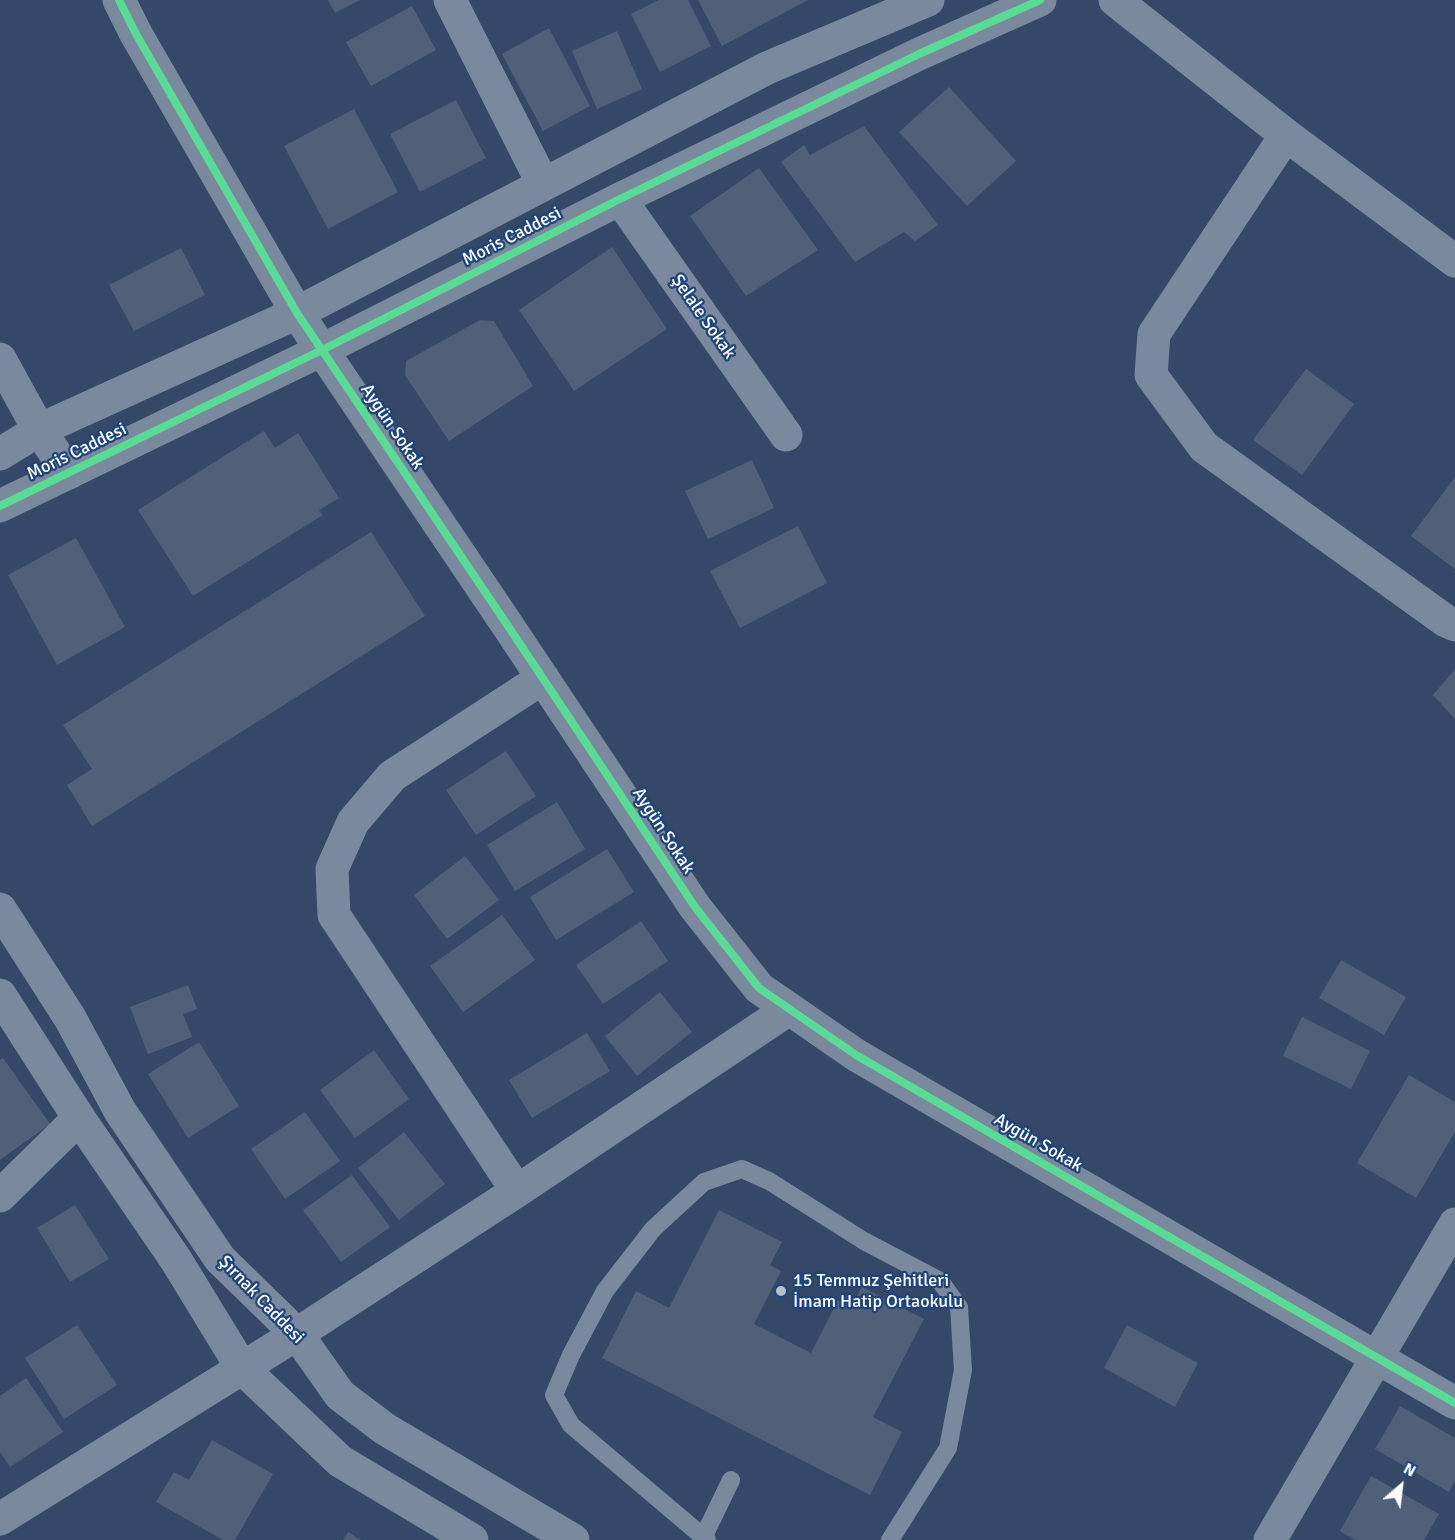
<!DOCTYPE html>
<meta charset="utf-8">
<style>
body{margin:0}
#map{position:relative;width:1455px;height:1540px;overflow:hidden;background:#354867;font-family:Signika,sans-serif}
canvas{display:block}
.north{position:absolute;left:1371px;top:1456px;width:60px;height:60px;-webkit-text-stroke:4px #1f447d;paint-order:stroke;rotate:28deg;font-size:16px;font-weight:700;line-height:24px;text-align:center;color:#fff}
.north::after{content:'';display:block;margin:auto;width:21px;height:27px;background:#fff;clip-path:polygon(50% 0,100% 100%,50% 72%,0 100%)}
</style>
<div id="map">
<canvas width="1455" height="1540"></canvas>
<div class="north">N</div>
</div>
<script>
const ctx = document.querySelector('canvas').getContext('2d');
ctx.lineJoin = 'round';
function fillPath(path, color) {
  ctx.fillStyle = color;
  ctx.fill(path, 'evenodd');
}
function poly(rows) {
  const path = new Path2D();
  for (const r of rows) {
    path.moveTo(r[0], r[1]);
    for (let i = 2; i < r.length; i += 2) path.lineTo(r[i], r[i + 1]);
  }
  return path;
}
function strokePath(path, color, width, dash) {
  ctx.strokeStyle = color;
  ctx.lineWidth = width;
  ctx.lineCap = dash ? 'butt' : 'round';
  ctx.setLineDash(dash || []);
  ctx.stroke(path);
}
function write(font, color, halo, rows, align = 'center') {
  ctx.font = font + ' Signika,sans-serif';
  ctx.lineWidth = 4.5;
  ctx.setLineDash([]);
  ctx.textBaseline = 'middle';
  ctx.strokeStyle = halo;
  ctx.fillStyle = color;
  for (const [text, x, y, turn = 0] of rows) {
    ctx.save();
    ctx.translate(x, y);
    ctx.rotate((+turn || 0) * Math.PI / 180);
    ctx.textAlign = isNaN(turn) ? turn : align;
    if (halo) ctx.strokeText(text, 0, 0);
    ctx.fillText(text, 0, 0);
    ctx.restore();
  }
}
fillPath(poly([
 [328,0,360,0,335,13],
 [659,0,688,0,711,46,660,72,631,14],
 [698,0,808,0,722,46],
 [412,6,436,50,371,86,346,42],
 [549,28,590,106,543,131,502,54],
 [617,31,642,89,597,109,572,51],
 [949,87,1016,161,967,206,899,132],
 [456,100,486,158,420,192,390,134],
 [354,109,398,192,328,229,284,146],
 [864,126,938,225,915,241,904,232,855,262,781,162,804,145,810,155],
 [759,168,818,250,746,296,690,216],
 [612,247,667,329,574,391,519,310],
 [181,248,205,295,134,331,109,285],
 [480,320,494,321,533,386,449,441,405,375,406,361],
 [1306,369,1354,404,1302,475,1253,440],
 [264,431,275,448,298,433,339,498,319,510,323,515,193,596,138,510],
 [752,460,774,508,708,539,685,491],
 [1455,477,1455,569,1411,536],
 [798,526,827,583,740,628,710,571],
 [371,532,425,616,92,826,67,785,92,769,63,725],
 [76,538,125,627,57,665,8,575],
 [1455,669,1455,719,1433,695],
 [506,751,536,796,476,835,446,790],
 [557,802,585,849,515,891,487,845],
 [607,849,634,892,556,940,530,897],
 [465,856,499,900,447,939,414,895],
 [502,915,535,960,463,1012,430,966],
 [641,921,668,961,603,1004,576,965],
 [1341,960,1406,997,1384,1035,1319,998],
 [188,985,197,1009,183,1014,192,1037,148,1054,130,1007],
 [660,992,692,1032,637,1076,605,1036],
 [1302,1017,1370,1051,1351,1089,1283,1056],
 [587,1033,610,1071,532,1118,509,1080],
 [199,1042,239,1106,188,1138,148,1074],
 [374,1050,409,1099,355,1138,320,1090],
 [3,1058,50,1124,0,1160,0,1060],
 [1409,1075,1455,1102,1455,1132,1416,1198,1357,1163],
 [305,1112,340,1161,285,1199,251,1149],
 [404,1132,445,1184,399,1220,358,1168],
 [352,1175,390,1227,341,1262,303,1210],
 [75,1205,109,1259,70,1282,37,1228],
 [719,1210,782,1242,770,1265,781,1271,754,1324,811,1353,838,1300,851,1307,862,1287,924,1319,873,1417,902,1432,870,1495,602,1358,636,1291,669,1308],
 [77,1325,117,1385,64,1419,25,1358],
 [1127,1325,1198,1363,1175,1407,1104,1368],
 [26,1378,63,1432,10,1467,0,1452,0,1396],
 [1400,1406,1455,1438,1455,1481,1449,1492,1375,1449],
 [212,1440,273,1474,235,1540,223,1540,156,1502,174,1472,189,1480],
 [1371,1476,1439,1514,1424,1540,1355,1540,1340,1531],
 [348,1532,361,1540,343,1540]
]), '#506079');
strokePath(poly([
 [702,1540,731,1480],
 [707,1540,571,1425,554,1395,571,1355,605,1291,653,1229,704,1182,742,1169,769,1181,864,1241,940,1281,959,1307,963,1370,948,1448,890,1540]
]), '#7a899e', 18);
strokePath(poly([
 [119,0,136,34,297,313,508,626,695,907,759,988,856,1055,1455,1403],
 [450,0,543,184],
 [1115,0,1286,135,1455,261],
 [1286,135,1154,334,1151,375,1204,447,1446,621,1455,625],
 [620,199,786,435],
 [0,359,39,430,69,473],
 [517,1191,334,915,332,869,353,822,392,776,543,678],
 [0,1196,79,1118],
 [0,1519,297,1334,517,1191,789,1009],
 [1270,1540,1455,1224]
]), '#7a899e', 33);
strokePath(poly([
 [0,454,39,430,297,313,767,68,928,0],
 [0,506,322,350,620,199,919,54,1040,0],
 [0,909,70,1018,120,1111,220,1259,297,1334,340,1395,385,1429,573,1540],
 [0,995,79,1118,176,1260,242,1368,340,1461,472,1540]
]), '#7a899e', 33);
strokePath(poly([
 [119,0,136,34,297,313,508,626,695,907,759,988,856,1055,1455,1403],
 [0,506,322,350,620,199,919,54,1040,0]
]), '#5adb95', 8);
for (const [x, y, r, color] of [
 [781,1291,6,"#b8bfca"]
]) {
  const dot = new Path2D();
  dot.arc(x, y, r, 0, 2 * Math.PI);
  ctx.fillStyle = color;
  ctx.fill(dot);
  strokePath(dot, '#1f447d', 2);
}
write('18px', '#fff', '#1f447d', [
 ["Moris Caddesi",512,237,-27],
 ["Şelale Sokak",703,317,55],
 ["Aygün Sokak",392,427,56],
 ["Moris Caddesi",77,452,-26],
 ["Aygün Sokak",663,831,57],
 ["Aygün Sokak",1038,1143,30],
 ["Şırnak Caddesi",261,1300,46]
]);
write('18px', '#fff', '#1f447d', [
 ["15 Temmuz Şehitleri",793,1281],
 ["İmam Hatip Ortaokulu",793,1302]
], 'left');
</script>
